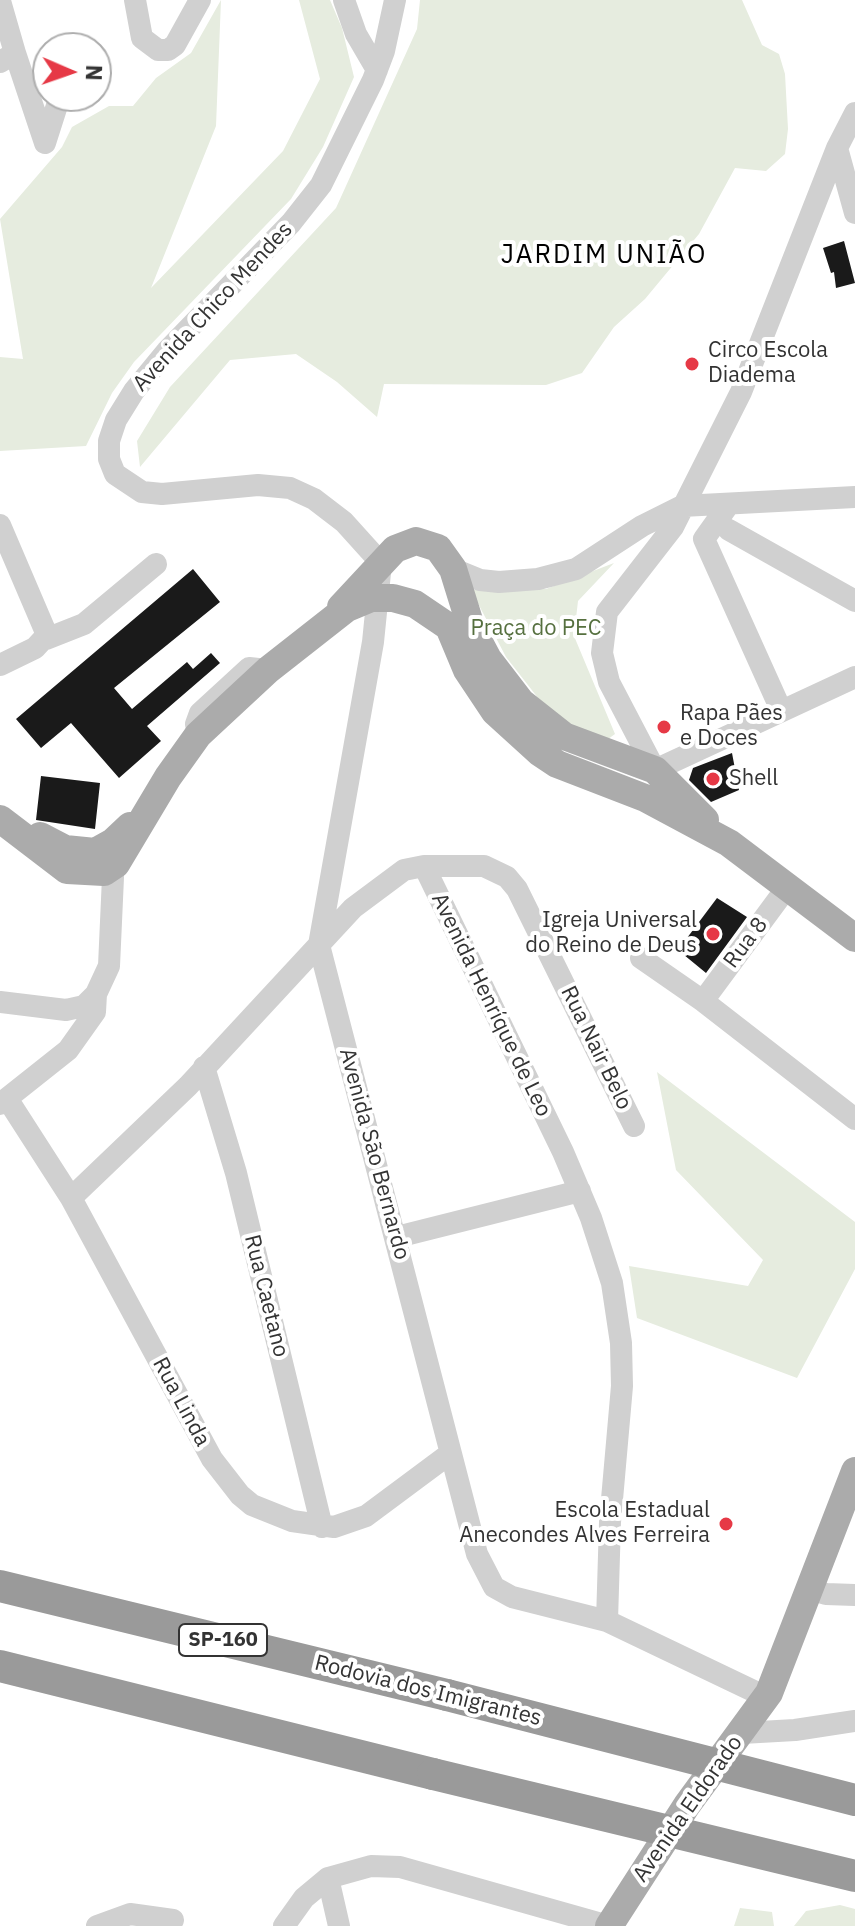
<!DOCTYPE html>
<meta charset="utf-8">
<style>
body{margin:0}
#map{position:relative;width:855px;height:1926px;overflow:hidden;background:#fff;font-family:"IBM Plex Sans",sans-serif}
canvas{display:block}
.north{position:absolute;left:32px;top:32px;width:80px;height:80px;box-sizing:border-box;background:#fff;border:2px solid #adadad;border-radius:50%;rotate:92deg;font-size:22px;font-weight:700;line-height:32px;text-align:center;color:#333}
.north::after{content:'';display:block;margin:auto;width:28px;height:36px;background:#e63946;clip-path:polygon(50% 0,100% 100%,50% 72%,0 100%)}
</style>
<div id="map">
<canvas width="855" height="1926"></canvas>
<div class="north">N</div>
</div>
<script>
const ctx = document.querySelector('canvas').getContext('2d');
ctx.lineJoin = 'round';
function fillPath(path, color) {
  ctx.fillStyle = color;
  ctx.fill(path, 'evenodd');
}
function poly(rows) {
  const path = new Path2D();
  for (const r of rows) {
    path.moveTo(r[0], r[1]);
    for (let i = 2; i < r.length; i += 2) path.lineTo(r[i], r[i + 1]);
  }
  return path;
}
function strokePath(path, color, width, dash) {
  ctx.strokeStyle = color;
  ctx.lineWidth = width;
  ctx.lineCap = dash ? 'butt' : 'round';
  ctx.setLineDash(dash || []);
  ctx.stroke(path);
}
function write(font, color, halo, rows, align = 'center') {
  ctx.font = font + ' "IBM Plex Sans",sans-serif';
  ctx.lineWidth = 8;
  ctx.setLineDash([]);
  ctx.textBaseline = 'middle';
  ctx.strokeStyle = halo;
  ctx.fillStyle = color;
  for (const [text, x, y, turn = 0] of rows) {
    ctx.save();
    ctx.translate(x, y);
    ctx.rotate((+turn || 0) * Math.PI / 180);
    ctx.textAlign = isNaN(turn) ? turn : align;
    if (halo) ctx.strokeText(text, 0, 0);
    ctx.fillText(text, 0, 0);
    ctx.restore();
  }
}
fillPath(poly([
 [221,0,216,126,151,288,283,151,320,79,299,0,330,0,342,28,354,77,323,147,291,199,134,362,112,393,86,446,0,451,0,357,23,359,0,219,62,147,72,127,109,106,133,106,156,78,191,53],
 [420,0,742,0,762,45,779,54,785,74,788,129,785,154,766,171,735,168,699,234,645,299,614,327,582,373,546,385,384,384,377,417,337,382,296,354,230,360,140,467,137,441,170,387,336,208,417,29],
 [614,563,578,601,574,636,615,734,604,742,549,712,506,657,471,590,546,589],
 [657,1072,855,1222,855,1269,797,1378,637,1318,629,1266,748,1286,763,1260,676,1170],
 [840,1905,855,1909,855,1926,794,1926,806,1911],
 [740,1908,772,1912,774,1926,734,1926]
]), '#e6ecdf');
fillPath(poly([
 [844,241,855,283,836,288,834,272,831,273,823,248],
 [193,569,220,602,114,688,132,709,187,662,193,669,211,653,220,663,147,726,161,741,119,778,71,723,41,748,16,719],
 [732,753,739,790,711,802,689,780,693,768],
 [41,776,100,783,95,829,36,820],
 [717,898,747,917,706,973,678,950]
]), '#1a1a1a');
strokePath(poly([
 [135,0,142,38,158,50,168,50,175,45,200,0],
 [344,0,356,34,377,70],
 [395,0,384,51,373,80,321,185,291,223,167,351,134,391,116,420,109,441,109,459,115,474,142,492,162,494,258,485,290,488,314,499,344,522,381,563,373,642,319,945,477,1554,494,1587,512,1597,607,1621,766,1697],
 [0,1,15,53,0,62],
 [15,53,45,143,60,96],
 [855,113,837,148,741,392,673,527,607,612,602,653,609,682,655,770,855,677],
 [837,148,855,213],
 [729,504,704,539,781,710],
 [0,525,47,635,35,648,0,665],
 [729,530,855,601],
 [453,569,480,580,499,582,538,579,576,569,642,526,682,506,855,497],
 [46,639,84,624,156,564],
 [198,735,196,724,200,713,249,668,268,670],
 [424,866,484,866,507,877,517,889,634,1126],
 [641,958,703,1001,855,1119],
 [703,1001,788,886],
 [0,1002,66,1010,84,1006,96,994],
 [204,1067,236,1173,322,1527],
 [8,1100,71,1198,212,1459,240,1495,252,1505,292,1521,334,1527,366,1516,448,1455],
 [0,1104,68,1050,95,1012,96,994,109,966,114,855],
 [71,1198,188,1086,353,908,404,870,424,866,563,1152,591,1218,612,1283,621,1343,622,1386,610,1522,607,1621],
 [397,1237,580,1191],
 [809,1589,826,1594,855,1595],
 [742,1733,795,1730,855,1721],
 [328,1878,339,1926],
 [97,1926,130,1914,173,1920],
 [284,1926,304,1898,328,1878,371,1866,400,1867,609,1926]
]), '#d0d0d0', 22);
strokePath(poly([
 [341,607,395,549,416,541,438,548,453,569,471,627,488,659,521,702,564,736,655,770,705,820],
 [0,819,67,870,104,872,116,864,168,777,198,735,268,670,347,608,371,598,393,598,415,604,449,627,467,670,495,712,539,752,557,764,645,798,729,843,855,938],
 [40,836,65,849,95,852,113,842,130,826],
 [609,1926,687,1805,769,1693,855,1471]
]), '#ababab', 28);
strokePath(poly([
 [0,1586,447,1695],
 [0,1666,433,1774]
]), '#9a9a9a', 32);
strokePath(poly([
 [447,1695,855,1800],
 [433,1774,855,1876]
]), '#9a9a9a', 32);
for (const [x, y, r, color] of [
 [692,364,8,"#e63946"],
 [664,727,8,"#e63946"],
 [713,779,8,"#e63946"],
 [713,934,8,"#e63946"],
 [726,1524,8,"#e63946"]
]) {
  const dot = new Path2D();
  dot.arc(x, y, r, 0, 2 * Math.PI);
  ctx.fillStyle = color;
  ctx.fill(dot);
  strokePath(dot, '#fff', 3);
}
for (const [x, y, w] of [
 [223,1640,88]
]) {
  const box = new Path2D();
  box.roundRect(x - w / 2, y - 16, w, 32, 6);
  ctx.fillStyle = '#fff';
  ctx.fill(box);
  strokePath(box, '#333', 2);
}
write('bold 20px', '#333', null, [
 ["SP-160",223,1640]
]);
write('22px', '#333', '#fff', [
 ["Avenida Chico Mendes",213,307,-47],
 ["Rua 8",746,943,-53],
 ["Avenida Henríque de Leo",491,1005,64],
 ["Rua Nair Belo",596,1048,64],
 ["Avenida São Bernardo",374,1154,75],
 ["Rua Caetano",266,1296,76],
 ["Rua Linda",181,1402,62],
 ["Rodovia dos Imigrantes",428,1691,14],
 ["Avenida Eldorado",688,1809,-55]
]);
write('22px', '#333', '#fff', [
 ["Circo Escola",708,351],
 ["Diadema",708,376],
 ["Rapa Pães",680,714],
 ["e Doces",680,739],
 ["Shell",729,779],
 ["Igreja Universal",697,921,"right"],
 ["do Reino de Deus",697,946,"right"],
 ["Escola Estadual",710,1511,"right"],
 ["Anecondes Alves Ferreira",710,1536,"right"]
], 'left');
write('22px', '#56703f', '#fff', [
 ["Praça do PEC",536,629]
]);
ctx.letterSpacing = '2px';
write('26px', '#000', '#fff', [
 ["JARDIM UNIÃO",604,255]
]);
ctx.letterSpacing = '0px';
</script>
